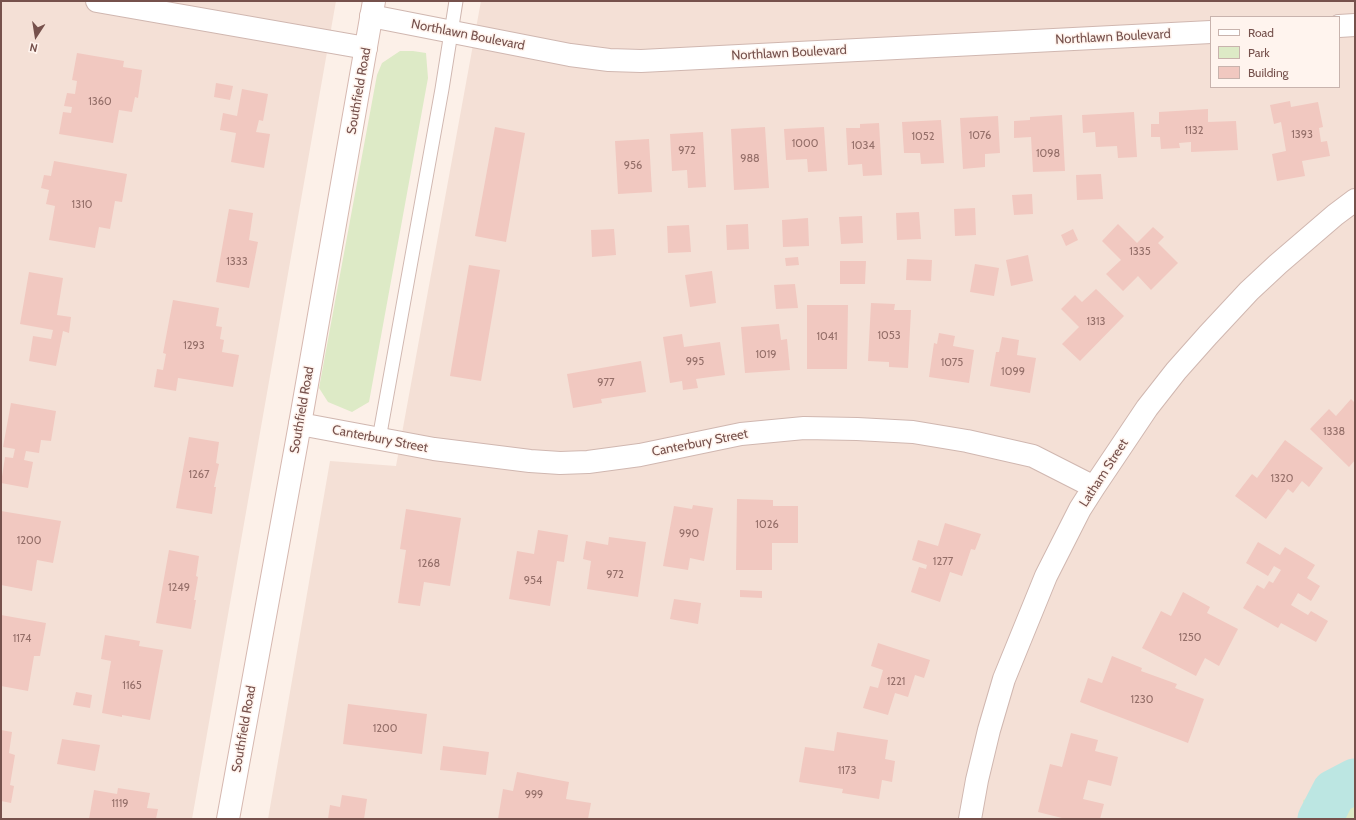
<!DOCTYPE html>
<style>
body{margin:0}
#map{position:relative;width:1356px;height:820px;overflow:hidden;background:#fcf0e8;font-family:Cabin,sans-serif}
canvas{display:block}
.frame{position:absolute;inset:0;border:2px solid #76514c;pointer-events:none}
.legend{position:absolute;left:1210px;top:16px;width:130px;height:72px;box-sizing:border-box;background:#fff4ee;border:1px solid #c8b3ad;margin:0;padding:5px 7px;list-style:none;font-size:12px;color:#76514c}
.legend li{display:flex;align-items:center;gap:8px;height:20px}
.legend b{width:20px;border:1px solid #c8b3ad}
.north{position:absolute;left:16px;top:16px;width:40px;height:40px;-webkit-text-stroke:3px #fff4ee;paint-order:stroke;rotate:192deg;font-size:11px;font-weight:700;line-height:16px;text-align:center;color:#76514c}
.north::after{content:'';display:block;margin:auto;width:14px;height:18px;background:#76514c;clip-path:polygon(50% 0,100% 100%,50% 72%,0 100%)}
</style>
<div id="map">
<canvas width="1356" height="820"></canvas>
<div class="frame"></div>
<ul class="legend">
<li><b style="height:5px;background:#fff"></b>Road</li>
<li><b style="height:11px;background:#ddeac6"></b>Park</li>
<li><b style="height:11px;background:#f1c8c0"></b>Building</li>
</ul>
<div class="north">N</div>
</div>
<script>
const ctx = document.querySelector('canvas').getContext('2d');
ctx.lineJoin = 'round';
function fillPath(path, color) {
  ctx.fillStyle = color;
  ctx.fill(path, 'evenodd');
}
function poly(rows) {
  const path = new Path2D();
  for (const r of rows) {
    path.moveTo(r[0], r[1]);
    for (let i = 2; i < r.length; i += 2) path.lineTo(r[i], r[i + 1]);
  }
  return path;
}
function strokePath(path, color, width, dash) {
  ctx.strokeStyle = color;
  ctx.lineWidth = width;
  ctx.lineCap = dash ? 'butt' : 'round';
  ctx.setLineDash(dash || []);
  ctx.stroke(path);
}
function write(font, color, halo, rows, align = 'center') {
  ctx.font = font + ' Cabin,sans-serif';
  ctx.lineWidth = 3;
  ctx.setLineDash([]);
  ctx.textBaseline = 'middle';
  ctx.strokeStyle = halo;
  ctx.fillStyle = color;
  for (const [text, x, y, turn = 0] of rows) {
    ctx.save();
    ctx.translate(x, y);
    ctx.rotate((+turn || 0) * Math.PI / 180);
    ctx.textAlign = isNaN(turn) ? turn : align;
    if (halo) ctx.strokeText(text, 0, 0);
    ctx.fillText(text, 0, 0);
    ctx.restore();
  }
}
fillPath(poly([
 [1,1,336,1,192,819,1,819],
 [481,1,1355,1,1355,778,1304,800,1305,819,268,819,330,461,396,466],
 [1211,17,1339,17,1339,87,1211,87]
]), '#f4e0d6');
fillPath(poly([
 [400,51,413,51,426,53,428,78,369,402,352,412,328,402,319,388,377,75,382,63],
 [1355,778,1355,819,1305,819,1303,800]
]), '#ddeac6');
strokePath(poly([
 [1320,819,1334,792,1355,781]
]), '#bce6e2', 45);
fillPath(poly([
 [77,53,124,61,123,67,142,70,138,98,135,97,132,112,119,110,113,143,59,134,63,112,71,113,72,107,64,106,67,93,75,94,77,81,72,80],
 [216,83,233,86,230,100,214,97],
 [242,89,268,94,263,121,259,120,256,132,270,134,264,168,231,162,236,133,220,130,223,113,237,116],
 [1290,101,1291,107,1318,102,1323,127,1319,128,1321,142,1327,141,1330,156,1302,161,1305,176,1277,181,1272,154,1286,151,1281,122,1274,124,1270,105],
 [1208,109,1208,122,1236,121,1238,150,1191,152,1191,142,1179,143,1180,148,1161,149,1160,137,1151,137,1151,124,1159,124,1159,112],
 [1134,112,1137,157,1118,158,1117,146,1096,147,1095,132,1083,133,1082,115],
 [1062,115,1065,171,1033,172,1031,137,1014,138,1014,121,1030,120,1030,117],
 [998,116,1000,153,985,154,985,167,963,169,960,118],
 [941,120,944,163,921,164,920,153,904,153,902,122],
 [879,123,882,175,863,176,862,164,848,165,846,128,860,128,860,124],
 [495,127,525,133,506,242,475,236],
 [765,127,769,188,734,190,731,129],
 [824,127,827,171,808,172,807,159,786,160,784,129],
 [703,132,706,187,688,188,687,170,672,171,670,134],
 [649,139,652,192,618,194,615,141],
 [54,161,127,174,122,202,115,201,110,229,99,227,95,248,49,240,55,206,46,204,49,190,41,188,44,175,51,176],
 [1101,174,1103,199,1077,200,1076,175],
 [1032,194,1033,214,1014,215,1012,195],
 [975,208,976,235,955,236,954,209],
 [229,209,253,213,249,240,258,242,249,288,216,282],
 [919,212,921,239,897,240,896,213],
 [862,216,863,243,841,244,839,217],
 [808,218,809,246,783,247,782,220],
 [748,224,749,249,727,250,726,225],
 [1118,224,1137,243,1153,227,1164,237,1158,243,1178,263,1151,290,1138,276,1123,291,1106,274,1121,260,1102,241],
 [689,225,691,252,668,253,667,226],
 [614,229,616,255,592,257,591,230],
 [1073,229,1078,240,1066,246,1061,235],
 [1028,255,1033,281,1011,286,1006,260],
 [798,257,799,265,786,266,785,258],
 [907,259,932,260,931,281,906,280],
 [840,261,866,261,865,284,840,284],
 [975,264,999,268,994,296,970,292],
 [469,265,500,270,481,381,450,376],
 [712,271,716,303,690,307,685,275],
 [29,272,63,278,57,315,71,317,69,333,63,331,56,366,29,361,33,336,51,339,53,330,20,324],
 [795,284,798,308,776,309,774,285],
 [1096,289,1124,316,1080,361,1062,344,1079,327,1061,309,1075,295,1082,302],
 [173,300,219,308,216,326,222,327,220,339,224,340,222,352,239,355,233,387,178,378,176,391,154,387,157,369,163,370,166,354,163,353],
 [871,303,895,304,894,310,911,310,908,368,889,367,889,362,868,361],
 [807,305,848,305,847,369,807,369],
 [779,324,781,340,787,339,790,370,745,373,741,327],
 [939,333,955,336,953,346,974,350,969,383,929,377,934,343,937,344],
 [682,334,684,347,720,342,725,375,696,379,698,388,683,390,682,381,670,383,663,337],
 [1002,337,1019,340,1017,355,1036,358,1030,393,990,386,996,352,999,352],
 [641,361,646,392,601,399,602,403,573,408,567,374],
 [1351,399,1355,403,1355,460,1349,467,1310,429,1329,409,1336,416],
 [11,403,56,411,51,441,41,440,39,453,26,451,24,460,33,462,28,488,1,483,5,457,13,458,15,449,3,447],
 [189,437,219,442,216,463,219,464,214,487,216,487,212,514,176,508],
 [1285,440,1323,468,1309,487,1302,481,1293,493,1288,489,1266,519,1235,496,1252,474,1257,478],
 [737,499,773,500,773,506,798,506,798,543,772,543,772,570,736,570],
 [693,505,713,508,704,561,690,558,688,570,663,566,674,506,692,509],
 [406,509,461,518,450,586,424,582,420,606,398,603,406,550,400,549],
 [1,511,61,521,53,563,37,560,32,591,1,585],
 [945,523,981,534,975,550,971,549,962,576,950,572,940,602,911,592,919,567,926,569,927,565,912,560,918,540,938,546],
 [538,530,568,535,564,562,557,561,550,606,509,599,517,551,534,554],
 [609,537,646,542,638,597,587,589,591,561,583,559,586,541,608,545],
 [1258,542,1280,555,1285,547,1315,565,1307,578,1320,586,1311,601,1298,593,1291,605,1308,615,1311,611,1328,621,1316,642,1281,623,1278,628,1243,608,1257,585,1264,589,1269,581,1273,583,1281,570,1274,566,1268,576,1246,563],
 [169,550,199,556,196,576,198,577,194,600,196,600,191,629,156,623],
 [740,590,762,591,762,598,740,597],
 [1183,592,1210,607,1207,613,1238,629,1219,666,1205,658,1196,676,1142,648,1161,611,1171,616],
 [674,599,701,603,698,624,670,619],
 [1,615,46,623,40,656,34,656,28,691,1,686],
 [105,635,140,641,139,646,163,650,150,720,122,715,122,717,102,713,111,661,101,659],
 [878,643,930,660,924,678,915,675,908,697,895,693,888,715,863,708,870,686,878,688,883,670,871,666],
 [1112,656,1142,668,1141,671,1177,684,1175,688,1204,699,1188,743,1080,702,1088,678,1102,683],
 [76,692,92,695,90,708,73,705],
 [348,704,427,714,422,754,343,744],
 [1,730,12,732,9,753,15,755,10,785,14,786,11,803,1,801],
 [837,732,888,740,885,759,895,761,892,782,882,780,879,799,842,793,843,789,799,782,805,747,834,751],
 [1071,733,1098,740,1095,751,1118,757,1111,786,1088,780,1083,799,1104,804,1100,819,1066,819,1038,812,1050,764,1062,767],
 [62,739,100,745,95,771,57,764],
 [443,746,489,752,486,775,440,770],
 [517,772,569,782,566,799,591,803,588,819,498,819,503,789,513,791],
 [118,788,150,793,147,808,158,809,156,819,89,819,94,790,117,794],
 [342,795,367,799,364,819,328,819,330,805,340,807]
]), '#f1c8c0');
const lane = poly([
 [379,439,442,89,456,1]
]);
const street = poly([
 [97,1,366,48],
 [371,16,570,55,609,60,641,61,1211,32],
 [1339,26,1355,25],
 [300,424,434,449,530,461,560,463,588,462,640,455,741,434,804,428,857,429,913,432,967,441,1033,456,1094,487],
 [970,819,977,780,989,730,1004,679,1046,576,1080,509,1094,487,1147,408,1176,371,1208,335,1249,291,1278,264,1335,215,1355,200]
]);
const secondary = poly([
 [228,819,300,424,374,1]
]);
strokePath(lane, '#d0b7b0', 15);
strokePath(street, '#d0b7b0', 24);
strokePath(secondary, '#d6b8b0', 24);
strokePath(lane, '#fff', 13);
strokePath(street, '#fff', 22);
strokePath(secondary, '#fff', 22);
write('11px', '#956f69', null, [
 ["1360",100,102],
 ["1132",1194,131],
 ["1393",1302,135],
 ["1076",980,136],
 ["1052",923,137],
 ["1000",805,144],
 ["1034",863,146],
 ["972",687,151],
 ["1098",1048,154],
 ["988",750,159],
 ["956",633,166],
 ["1310",82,205],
 ["1335",1140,252],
 ["1333",237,262],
 ["1313",1096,322],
 ["1053",889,336],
 ["1041",827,337],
 ["1293",194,346],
 ["1019",766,355],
 ["995",695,362],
 ["1075",952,363],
 ["1099",1013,372],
 ["977",606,383],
 ["1338",1334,432],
 ["1267",199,475],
 ["1320",1282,479],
 ["1026",767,525],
 ["990",689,534],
 ["1200",29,541],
 ["1277",943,562],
 ["1268",429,564],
 ["972",615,575],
 ["954",533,581],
 ["1249",179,588],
 ["1250",1190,638],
 ["1174",22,639],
 ["1221",896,682],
 ["1165",132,686],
 ["1230",1142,700],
 ["1200",385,729],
 ["1173",847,771],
 ["999",534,795],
 ["1119",120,804]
]);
write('13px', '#76514c', '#fff4ee', [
 ["Northlawn Boulevard",468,35,11],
 ["Northlawn Boulevard",1113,37,-3],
 ["Northlawn Boulevard",789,53,-3],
 ["Southfield Road",359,91,-80],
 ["Southfield Road",302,410,-80],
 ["Canterbury Street",380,439,11],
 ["Canterbury Street",700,443,-11],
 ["Latham Street",1104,473,-57],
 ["Southfield Road",244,729,-80]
]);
</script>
